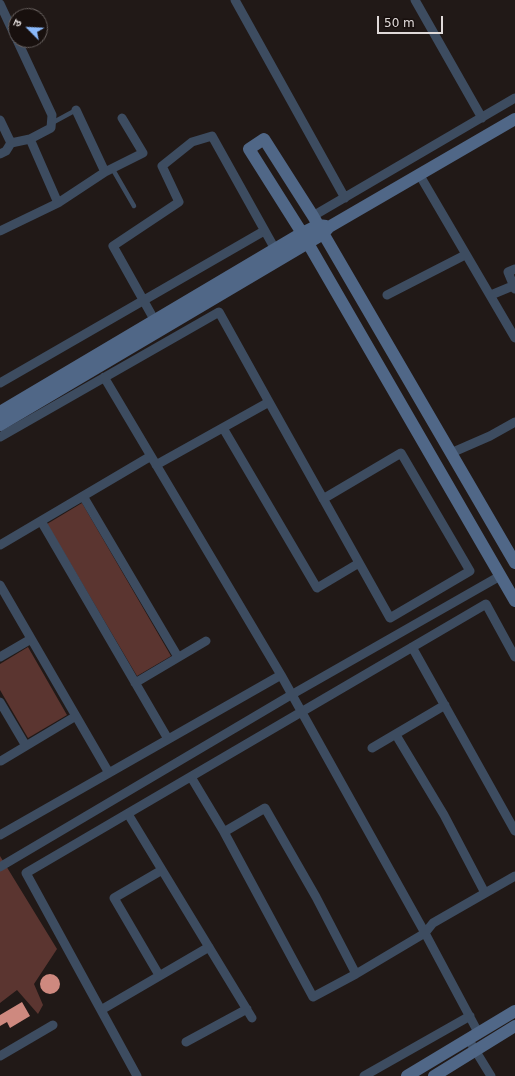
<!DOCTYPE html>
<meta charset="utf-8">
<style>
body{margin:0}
#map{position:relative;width:515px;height:1076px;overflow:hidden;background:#211917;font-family:"DejaVu Sans","Noto Sans Devanagari",sans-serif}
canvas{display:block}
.north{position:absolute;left:8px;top:8px;width:40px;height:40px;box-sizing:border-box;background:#18100e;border:1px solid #68615f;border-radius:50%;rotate:294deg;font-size:11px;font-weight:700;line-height:16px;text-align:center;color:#e0dad9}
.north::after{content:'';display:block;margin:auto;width:14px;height:18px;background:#8bbafc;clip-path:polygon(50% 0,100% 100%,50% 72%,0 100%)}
.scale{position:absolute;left:377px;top:16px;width:66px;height:18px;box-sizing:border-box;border:2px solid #e0dad9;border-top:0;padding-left:5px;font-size:12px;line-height:14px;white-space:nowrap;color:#e0dad9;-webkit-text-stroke:3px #18100e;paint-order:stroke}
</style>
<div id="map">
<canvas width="515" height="1076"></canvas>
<div class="north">उ</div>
<div class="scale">50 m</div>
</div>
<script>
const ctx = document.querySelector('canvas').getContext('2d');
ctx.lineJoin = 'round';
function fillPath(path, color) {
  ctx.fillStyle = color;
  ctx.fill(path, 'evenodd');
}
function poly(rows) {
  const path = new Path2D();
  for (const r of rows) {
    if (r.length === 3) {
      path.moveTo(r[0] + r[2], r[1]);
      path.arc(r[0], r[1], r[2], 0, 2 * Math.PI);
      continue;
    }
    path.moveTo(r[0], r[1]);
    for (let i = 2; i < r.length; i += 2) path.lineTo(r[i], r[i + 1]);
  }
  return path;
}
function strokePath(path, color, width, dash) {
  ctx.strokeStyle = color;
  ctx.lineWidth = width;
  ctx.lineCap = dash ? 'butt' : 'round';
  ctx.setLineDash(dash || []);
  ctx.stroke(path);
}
fillPath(poly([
 [82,503,171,656,137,676,47,524],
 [28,647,67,715,28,738,0,690,0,664],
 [0,856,57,949,34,984,43,1005,38,1014,17,990,0,1003]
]), '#5b3530');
fillPath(poly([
 [50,984,10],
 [22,1002,30,1016,10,1028,7,1022,0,1026,0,1015]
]), '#ce897f');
strokePath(poly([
 [52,123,76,110],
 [112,168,134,206]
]), '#3d4c60', 4.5);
strokePath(poly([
 [235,0,345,198],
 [415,0,482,118],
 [0,4,16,38],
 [0,120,11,143,6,151,0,154],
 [11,143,30,139],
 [105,172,143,153,122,118],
 [419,174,515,338],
 [58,203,105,172,76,110],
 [313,216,515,98],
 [0,231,58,203,30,139,51,128,52,115,17,40],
 [515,269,508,272,515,289],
 [387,295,465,255],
 [491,295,515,285],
 [155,321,113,246,179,202,162,166,192,142,212,136,275,249],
 [104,377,281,675,425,933,433,923,515,876],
 [0,383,264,231],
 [223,428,317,588,359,563],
 [0,437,219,312,269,402,390,618,470,571,401,453,323,499],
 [451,453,490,436,515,422],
 [156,465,269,402],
 [83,496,178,657],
 [41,521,168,739],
 [0,545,151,456],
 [0,585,109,773],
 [412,647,515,831],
 [0,657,31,639],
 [135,683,206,641],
 [0,702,26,746],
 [396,735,444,815,485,893],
 [372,748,445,705],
 [1,761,76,716],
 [191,777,224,832,313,997,356,974,425,933,479,1034],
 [128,814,252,1018],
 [224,832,265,808,316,897,356,974],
 [0,835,281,675],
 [0,867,291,695,500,576],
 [159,975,114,898,162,870],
 [101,1010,209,947],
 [186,1042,247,1009],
 [472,1045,491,1076],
 [0,1056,53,1025],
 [137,1076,26,873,486,604,515,657],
 [364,1076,470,1016]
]), '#3d4c60', 9);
strokePath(poly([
 [0,412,302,233,318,225,326,226],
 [0,425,323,234,329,227,515,119],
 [515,563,313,216,264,139,249,149,302,233,515,601],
 [407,1076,515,1011],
 [434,1076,515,1026]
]), '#506787', 12);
</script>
